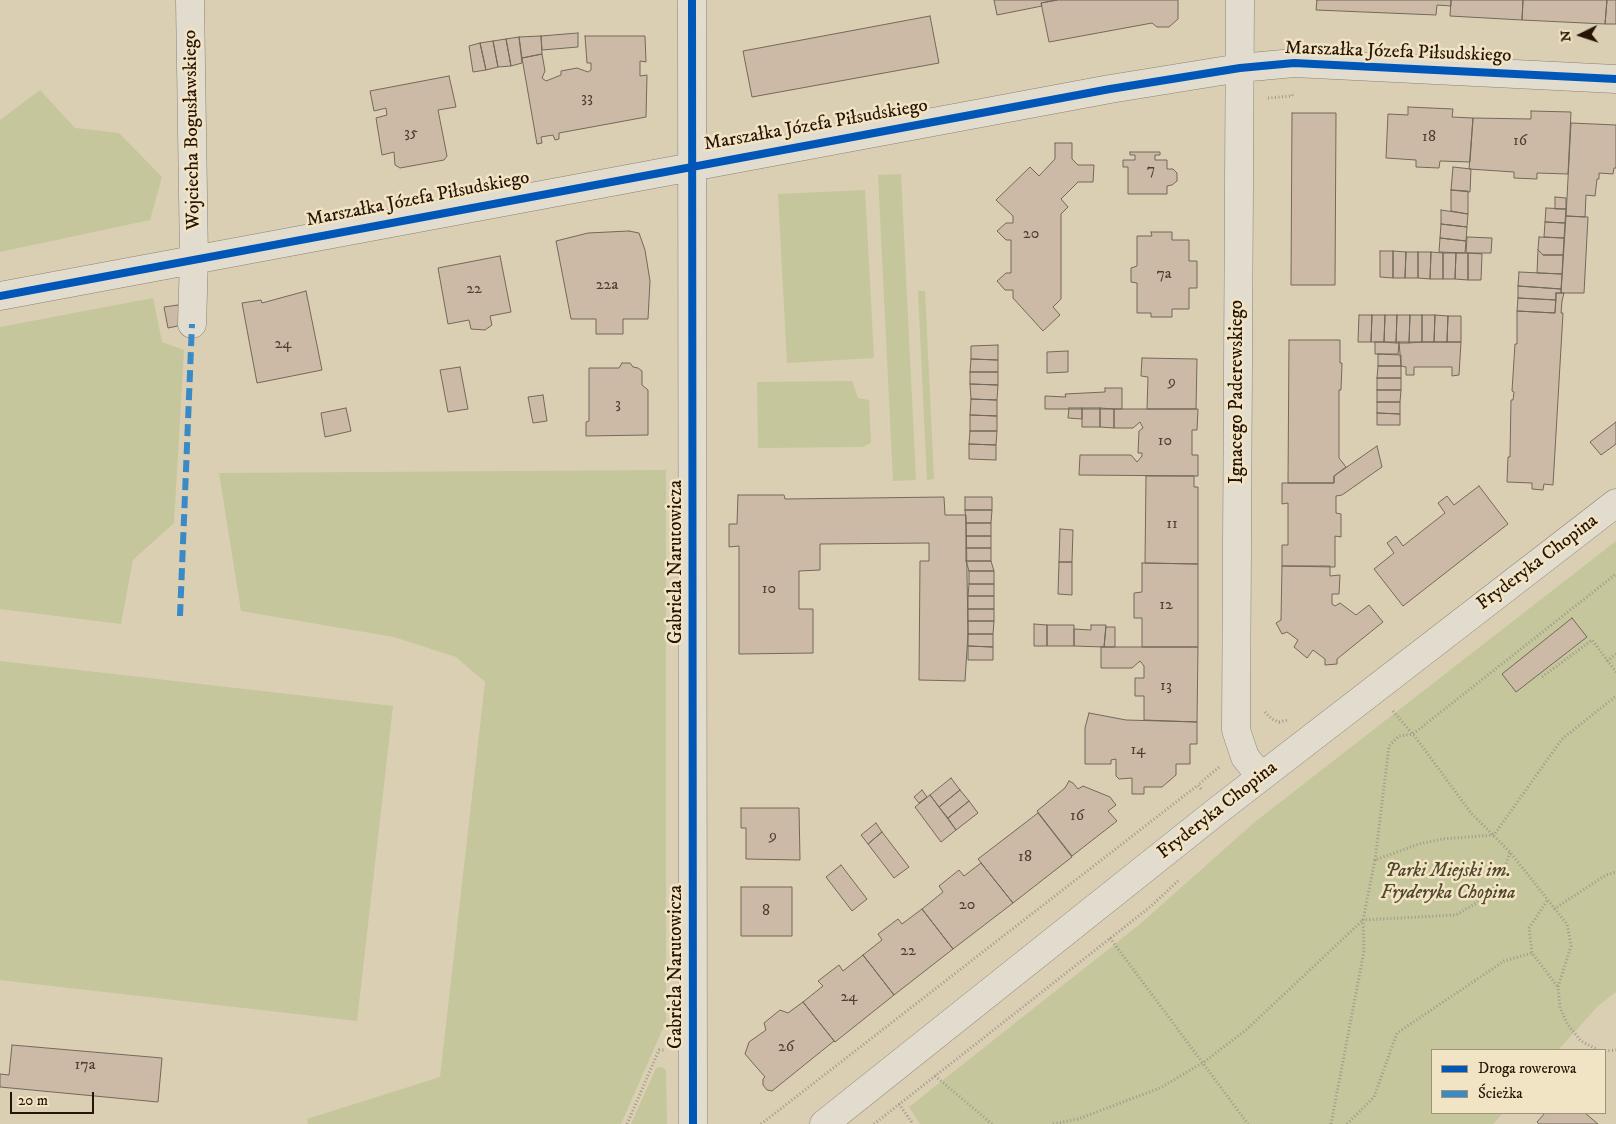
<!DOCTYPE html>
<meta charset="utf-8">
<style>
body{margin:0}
#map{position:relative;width:1616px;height:1124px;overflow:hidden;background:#dacfb3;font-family:"IM FELL DW Pica",serif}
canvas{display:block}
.legend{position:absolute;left:1431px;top:1049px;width:175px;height:65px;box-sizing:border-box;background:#f1e4c4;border:1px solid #a09178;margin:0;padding:6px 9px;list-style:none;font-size:15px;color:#271406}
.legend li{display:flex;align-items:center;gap:10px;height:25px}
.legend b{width:25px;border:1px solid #a09178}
.north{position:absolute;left:1556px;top:10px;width:50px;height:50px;-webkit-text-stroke:4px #f1e4c4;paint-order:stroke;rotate:266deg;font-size:14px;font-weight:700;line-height:20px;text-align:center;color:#271406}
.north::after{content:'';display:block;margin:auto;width:18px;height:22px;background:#271406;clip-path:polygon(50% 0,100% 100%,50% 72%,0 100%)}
.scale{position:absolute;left:10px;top:1092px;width:84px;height:22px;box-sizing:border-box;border:2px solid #271406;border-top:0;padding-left:6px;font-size:15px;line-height:18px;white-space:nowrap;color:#271406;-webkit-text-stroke:4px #f1e4c4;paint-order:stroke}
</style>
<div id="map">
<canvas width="1616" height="1124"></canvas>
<ul class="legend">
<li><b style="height:6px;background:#0057b8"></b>Droga rowerowa</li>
<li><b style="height:6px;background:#3a8bc5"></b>Ścieżka</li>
</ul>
<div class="north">N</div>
<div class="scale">20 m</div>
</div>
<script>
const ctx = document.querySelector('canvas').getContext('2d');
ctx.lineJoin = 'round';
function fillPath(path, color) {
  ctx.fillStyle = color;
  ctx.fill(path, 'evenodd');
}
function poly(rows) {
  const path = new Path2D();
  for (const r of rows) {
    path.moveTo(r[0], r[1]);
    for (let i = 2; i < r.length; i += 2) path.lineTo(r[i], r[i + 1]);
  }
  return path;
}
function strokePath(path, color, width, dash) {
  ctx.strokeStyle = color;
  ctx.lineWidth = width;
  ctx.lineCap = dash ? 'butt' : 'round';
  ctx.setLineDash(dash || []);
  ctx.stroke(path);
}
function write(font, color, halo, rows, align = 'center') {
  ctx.font = font + ' "IM FELL DW Pica",serif';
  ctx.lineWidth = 5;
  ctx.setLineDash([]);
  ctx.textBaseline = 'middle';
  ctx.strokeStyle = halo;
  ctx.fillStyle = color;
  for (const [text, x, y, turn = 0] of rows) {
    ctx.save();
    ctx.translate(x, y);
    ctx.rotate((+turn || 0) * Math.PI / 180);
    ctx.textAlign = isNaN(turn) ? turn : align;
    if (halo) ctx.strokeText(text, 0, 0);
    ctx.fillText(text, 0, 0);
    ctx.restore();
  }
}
fillPath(poly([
 [40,90,75,128,119,133,162,177,150,220,0,252,0,120],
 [901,174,916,480,893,481,878,175],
 [865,190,874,358,787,363,778,194],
 [918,291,925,291,934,479,927,480],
 [153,298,162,342,184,350,174,523,133,560,121,624,0,609,0,327],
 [852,381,858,398,869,400,871,443,862,447,758,448,757,382],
 [666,470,666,1021,621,1124,308,1124,307,1119,440,1077,485,682,456,657,394,637,241,611,219,473],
 [1616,541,1616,992,1598,1006,1558,1050,1432,1050,1432,1113,1503,1113,1493,1124,920,1124,909,1107,1139,925,1256,821],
 [0,661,393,706,357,1021,0,980],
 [661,1067,666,1070,667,1124,631,1124,656,1068]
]), '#c5c69b');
const building = poly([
 [994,0,1057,0,1041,3,1042,6,997,15,994,0],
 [1057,0,1178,0,1178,19,1169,27,1157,27,1152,23,1049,42,1041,3,1057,0],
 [1317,0,1316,0,1451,0,1451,6,1437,5,1436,15,1316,10,1317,0],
 [1451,0,1523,0,1522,20,1450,16,1451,0],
 [1523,0,1607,0,1605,24,1522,20,1523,0],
 [1607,0,1616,0,1616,24,1605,24,1607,0],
 [930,16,939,63,752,97,743,51,930,16],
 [578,33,578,47,542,50,541,36,578,33],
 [541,36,542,54,522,58,519,37,541,36],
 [585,36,645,36,646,62,640,61,640,76,647,75,646,117,559,133,559,139,555,140,553,135,541,137,542,143,537,144,522,58,542,54,545,71,542,78,546,81,561,75,561,71,577,68,588,72,591,70,591,63,587,63,585,36],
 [519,37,522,63,511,66,506,39,519,37],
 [506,39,511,66,498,67,493,41,506,39],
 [493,41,498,67,486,70,480,43,493,41],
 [480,43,486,70,473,72,469,46,480,43],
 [449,76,456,107,438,110,447,156,444,160,400,168,395,165,394,152,382,155,376,118,387,115,386,108,374,111,370,91,449,76],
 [1408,107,1453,109,1452,117,1473,118,1470,162,1440,161,1439,168,1416,167,1416,160,1386,158,1388,114,1408,115,1408,107],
 [1531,111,1571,112,1568,174,1537,173,1537,179,1514,178,1514,172,1469,169,1473,118,1531,119,1531,111],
 [1292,113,1336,113,1335,285,1291,285,1292,113],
 [1571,123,1616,125,1616,168,1614,168,1613,174,1599,173,1599,179,1597,179,1595,196,1586,195,1585,217,1566,216,1571,123],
 [1055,143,1072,143,1072,159,1078,165,1094,165,1093,182,1078,182,1061,199,1068,207,1061,214,1061,299,1053,307,1060,315,1043,331,1013,298,1013,290,1005,290,997,281,1006,273,1011,273,1011,240,1006,240,997,231,1006,223,1013,223,1013,216,996,200,1030,167,1039,176,1055,159,1055,143],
 [1130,152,1160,152,1160,155,1155,155,1155,160,1167,160,1167,169,1173,169,1177,173,1177,181,1172,185,1167,186,1167,194,1128,194,1128,167,1123,167,1123,160,1135,160,1135,155,1130,155,1130,152],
 [1453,167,1471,169,1470,192,1451,190,1453,167],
 [1451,190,1468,191,1468,214,1451,211,1451,190],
 [1555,197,1566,198,1566,209,1555,209,1555,197],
 [1546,208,1566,209,1565,223,1545,222,1546,208],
 [1441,210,1468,214,1467,227,1441,224,1441,210],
 [1566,216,1588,217,1584,293,1561,293,1566,216],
 [1545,222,1565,223,1564,238,1544,237,1545,222],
 [1441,224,1467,227,1466,241,1440,238,1441,224],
 [629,231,639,233,645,250,650,281,648,319,623,319,623,334,596,334,596,319,571,319,556,241,588,233,629,231],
 [1151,232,1172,232,1172,240,1189,240,1189,261,1197,261,1197,288,1189,288,1189,309,1172,309,1172,317,1151,317,1151,313,1137,313,1137,283,1131,282,1131,268,1137,266,1137,236,1152,236,1151,232],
 [1467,237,1492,238,1491,253,1466,253,1467,237],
 [1539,237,1564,238,1563,255,1543,255,1538,250,1539,237],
 [1440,238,1466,241,1465,253,1439,252,1440,238],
 [1538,250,1543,255,1563,255,1562,274,1537,273,1538,250],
 [1380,251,1393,251,1393,278,1380,277,1380,251],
 [1393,251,1406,252,1405,278,1393,278,1393,251],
 [1406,252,1418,252,1418,278,1405,278,1406,252],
 [1418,252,1431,252,1430,279,1418,278,1418,252],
 [1431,252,1443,253,1443,279,1430,279,1431,252],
 [1443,253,1456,253,1455,279,1443,279,1443,253],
 [1456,253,1468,253,1468,280,1455,279,1456,253],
 [1468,253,1482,254,1481,280,1468,280,1468,253],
 [500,256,511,312,490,316,492,325,485,330,471,329,469,320,448,324,438,268,500,256],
 [1519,272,1562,274,1561,289,1518,286,1519,272],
 [1518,286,1561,289,1561,293,1556,293,1556,300,1518,298,1518,286],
 [306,291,322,370,257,383,242,303,261,300,262,303,306,291],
 [1556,293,1564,293,1562,301,1561,313,1563,313,1553,485,1544,484,1543,490,1532,489,1532,483,1507,482,1508,457,1510,457,1511,400,1513,400,1514,392,1512,391,1515,344,1517,344,1517,311,1555,313,1556,293],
 [1518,298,1556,300,1555,313,1517,311,1518,298],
 [178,305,182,325,168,328,164,307,178,305],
 [1359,315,1372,315,1371,342,1358,342,1359,315],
 [1372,315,1385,315,1384,342,1371,342,1372,315],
 [1385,315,1397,315,1396,343,1384,342,1385,315],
 [1397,315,1410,315,1409,343,1396,343,1397,315],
 [1410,315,1422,315,1422,342,1409,343,1410,315],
 [1422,315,1435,315,1434,342,1422,342,1422,315],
 [1435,315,1448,316,1447,342,1434,342,1435,315],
 [1448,316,1461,316,1461,342,1447,342,1448,316],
 [1289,340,1340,340,1340,363,1342,363,1341,390,1339,390,1339,458,1346,467,1334,476,1334,483,1288,483,1289,340],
 [1375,342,1399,342,1398,354,1375,354,1375,342],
 [1399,342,1461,342,1459,375,1452,376,1452,367,1414,367,1414,375,1406,375,1406,367,1401,366,1399,342],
 [998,345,998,360,971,359,971,346,998,345],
 [1068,351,1068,372,1047,373,1047,352,1068,351],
 [1378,354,1401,355,1401,366,1378,366,1378,354],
 [1142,358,1197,359,1196,409,1147,409,1148,377,1141,376,1142,358],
 [971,359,998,360,998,372,970,372,971,359],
 [622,363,630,363,633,367,638,368,642,371,642,385,648,390,648,435,586,436,586,422,589,421,589,368,619,368,622,363],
 [1378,366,1401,366,1401,378,1377,378,1378,366],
 [460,367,468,409,448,412,440,370,460,367],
 [970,372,998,372,998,385,970,384,970,372],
 [1377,378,1401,378,1401,390,1377,390,1377,378],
 [970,384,998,385,997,400,971,399,970,384],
 [1105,388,1122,388,1122,409,1045,409,1045,396,1066,397,1065,394,1105,392,1105,388],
 [1377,390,1401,390,1400,402,1377,402,1377,390],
 [543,395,547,421,533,423,528,397,543,395],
 [971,399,997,400,997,416,970,415,971,399],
 [1377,402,1400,402,1400,414,1377,413,1377,402],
 [346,408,351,431,325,437,321,413,346,408],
 [1069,408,1082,408,1082,419,1068,418,1069,408],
 [1082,408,1100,408,1100,427,1082,427,1082,408],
 [1100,408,1114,409,1114,428,1100,427,1100,408],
 [1114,409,1198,409,1197,430,1192,430,1192,455,1198,455,1198,476,1079,475,1080,455,1131,455,1137,462,1142,456,1142,453,1138,453,1139,431,1143,428,1140,422,1133,428,1114,428,1114,409],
 [1377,413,1400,414,1400,425,1377,425,1377,413],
 [970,415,997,416,997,431,970,431,970,415],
 [1616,422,1616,444,1601,455,1590,442,1616,422],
 [970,431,997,431,996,445,969,444,970,431],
 [969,444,996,445,996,460,969,459,969,444],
 [1377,446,1382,467,1342,495,1336,496,1336,513,1341,514,1341,537,1335,536,1335,567,1282,566,1282,545,1288,545,1288,503,1282,504,1282,483,1334,483,1334,476,1377,446],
 [1146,476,1194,476,1194,487,1198,487,1198,564,1145,563,1146,476],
 [1479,486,1508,524,1403,606,1374,569,1394,553,1387,543,1396,536,1403,546,1445,513,1438,503,1447,496,1454,505,1479,486],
 [738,495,784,495,785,499,944,497,945,515,966,515,968,634,965,681,919,680,920,561,929,561,929,543,820,544,820,570,799,571,799,609,813,609,813,653,739,654,739,546,729,547,729,524,737,524,738,495],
 [965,497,992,497,992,510,965,510,965,497],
 [965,510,992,510,991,523,966,523,965,510],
 [966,523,991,523,991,536,966,536,966,523],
 [1060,529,1073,530,1072,562,1059,562,1060,529],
 [966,536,991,536,991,548,966,548,966,536],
 [966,548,991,548,991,561,966,561,966,548],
 [966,561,991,561,994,571,969,571,966,561],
 [1059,562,1072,562,1072,595,1058,594,1059,562],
 [1142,563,1198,564,1198,647,1142,647,1142,618,1134,618,1134,593,1142,592,1142,563],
 [1282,566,1330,566,1330,576,1340,575,1339,594,1332,594,1332,604,1335,606,1340,603,1356,615,1369,605,1383,622,1337,659,1337,664,1325,665,1325,659,1313,650,1307,658,1294,647,1298,640,1287,632,1282,634,1276,623,1281,620,1282,566],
 [969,571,994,571,994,584,969,584,969,571],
 [969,584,994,584,994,596,968,596,969,584],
 [968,596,994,596,994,609,968,609,968,596],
 [968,609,994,609,994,621,968,621,968,609],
 [1572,618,1587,637,1516,692,1502,674,1572,618],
 [968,621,994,621,993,634,968,634,968,621],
 [1034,624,1047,625,1047,646,1034,646,1034,624],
 [1047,625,1074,625,1074,646,1047,646,1047,625],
 [1091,625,1106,625,1104,647,1074,646,1074,629,1091,630,1091,625],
 [1106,627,1115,627,1115,647,1104,647,1106,627],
 [968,634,993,634,993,647,968,646,968,634],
 [968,646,993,647,993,660,968,660,968,646],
 [1101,647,1198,647,1197,722,1144,720,1144,696,1135,696,1135,678,1144,678,1144,666,1140,661,1132,668,1101,668,1101,647],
 [1089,713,1126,720,1197,722,1197,744,1190,744,1190,764,1176,764,1176,775,1162,787,1144,787,1144,794,1132,794,1132,778,1119,779,1116,776,1116,759,1111,760,1111,764,1085,764,1085,728,1089,713],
 [951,778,960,790,939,807,930,795,951,778],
 [1069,781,1073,783,1078,789,1083,786,1110,797,1116,805,1108,811,1117,821,1072,856,1037,811,1065,788,1069,781],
 [922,790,927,797,919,803,914,797,922,790],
 [960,790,969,801,948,818,939,807,960,790],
 [930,795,956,830,941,842,915,807,930,795],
 [969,801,978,813,956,830,948,818,969,801],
 [741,808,799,808,800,860,746,859,746,828,741,828,741,808],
 [1038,813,1072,857,1013,903,978,859,1038,813],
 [876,823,882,832,868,844,861,835,876,823],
 [882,832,909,867,894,878,868,844,882,832],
 [981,863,1013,903,953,949,922,909,943,892,939,886,959,870,964,876,981,863],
 [841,865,867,899,852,911,826,877,841,865],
 [741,887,792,887,792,936,741,936,741,887],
 [922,909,953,949,894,995,863,955,882,940,878,934,898,919,902,924,922,909],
 [863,955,894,995,835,1042,803,1002,823,986,818,981,839,965,843,971,863,955],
 [803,1002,834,1041,772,1091,767,1090,763,1085,763,1079,765,1077,745,1054,749,1042,766,1030,764,1023,780,1010,788,1013,803,1002],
 [12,1045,162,1058,158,1102,0,1087,0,1074,9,1075,12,1045],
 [1545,1113,1585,1113,1598,1124,1539,1124,1537,1122,1545,1113]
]);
fillPath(building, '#ccbaa7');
strokePath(building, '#72695a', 1);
const minor = poly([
 [190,0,194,259,192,324],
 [692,0,693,1124],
 [1240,0,1236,730,1245,757,1261,777],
 [0,296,1110,89,1240,68,1294,63,1616,79],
 [824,1124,1217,811,1616,503]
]);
strokePath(minor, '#8b8272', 29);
strokePath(poly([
 [1268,98,1292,96,1293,92],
 [1607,661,1616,654],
 [1542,677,1592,640,1616,672],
 [1393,711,1416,738,1471,813,1510,852,1567,924,1571,946,1558,987,1560,1008,1568,1025,1581,1041,1598,1050],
 [1265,712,1272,719,1279,722,1288,720],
 [1201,789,1198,785,1219,767],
 [1375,860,1389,746,1399,736,1413,734,1616,574],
 [1547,901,1529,928,1532,953,1558,987],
 [1554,909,1606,875,1616,872],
 [1110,938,1248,1124],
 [1605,1051,1616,1050],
 [935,1076,992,1124],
 [899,1104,913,1124],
 [627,1124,659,1050,665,1050],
 [761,1124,1198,785],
 [874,1124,1150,907,1179,880],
 [1053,1124,1078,1119,1160,1088,1204,1062,1246,1030,1363,920,1375,860,1419,844,1442,839,1494,835,1562,739,1616,696],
 [1331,1124,1364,951,1363,920,1456,915,1478,902,1495,887,1503,873,1510,852],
 [1347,1124,1374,1097,1397,1033,1504,961,1532,953]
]), '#9e988c', 3, [1, 2.5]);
strokePath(minor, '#e1dcce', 28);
strokePath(poly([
 [180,616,192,324]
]), '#3a8bc5', 6, [12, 6]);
strokePath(poly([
 [692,0,693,1124],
 [0,296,1110,89,1240,68,1294,63,1616,79]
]), '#0057b8', 8);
write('16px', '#513e2f', null, [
 ["33",587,99],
 ["35",411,134],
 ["18",1429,138],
 ["16",1520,142],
 ["7",1151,171],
 ["20",1031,235],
 ["7a",1164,275],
 ["22a",607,286],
 ["22",474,290],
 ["24",283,345],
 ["9",1172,383],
 ["3",618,405],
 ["10",1165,442],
 ["11",1172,525],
 ["10",769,590],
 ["12",1166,606],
 ["13",1166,687],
 ["14",1138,751],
 ["16",1077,817],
 ["9",773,837],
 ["18",1025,858],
 ["20",967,906],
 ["8",766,912],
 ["22",908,952],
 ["24",849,998],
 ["26",786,1048],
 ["17a",85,1066]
]);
write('19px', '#271406', '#f1e4c4', [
 ["Marszałka Józefa Piłsudskiego",1398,53,2],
 ["Marszałka Józefa Piłsudskiego",816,126,-10],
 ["Wojciecha Bogusławskiego",193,130,-91],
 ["Marszałka Józefa Piłsudskiego",418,200,-11],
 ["Ignacego Paderewskiego",1238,392,-90],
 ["Gabriela Narutowicza",677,562,-90],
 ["Fryderyka Chopina",1538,563,-37],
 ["Fryderyka Chopina",1218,811,-38],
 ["Gabriela Narutowicza",677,967,-90]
]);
write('italic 19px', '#51472d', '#f1e4c4', [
 ["Parki Miejski im.",1448,872],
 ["Fryderyka Chopina",1448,894]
]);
</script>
